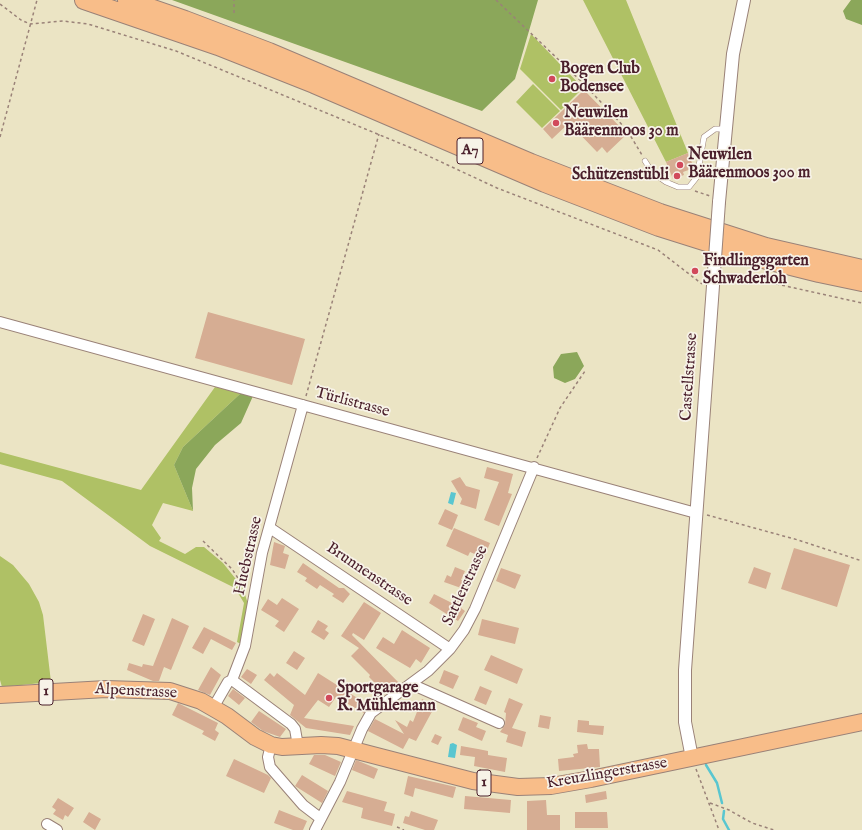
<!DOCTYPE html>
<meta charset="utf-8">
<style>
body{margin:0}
canvas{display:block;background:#ebe4c4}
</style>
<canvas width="862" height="830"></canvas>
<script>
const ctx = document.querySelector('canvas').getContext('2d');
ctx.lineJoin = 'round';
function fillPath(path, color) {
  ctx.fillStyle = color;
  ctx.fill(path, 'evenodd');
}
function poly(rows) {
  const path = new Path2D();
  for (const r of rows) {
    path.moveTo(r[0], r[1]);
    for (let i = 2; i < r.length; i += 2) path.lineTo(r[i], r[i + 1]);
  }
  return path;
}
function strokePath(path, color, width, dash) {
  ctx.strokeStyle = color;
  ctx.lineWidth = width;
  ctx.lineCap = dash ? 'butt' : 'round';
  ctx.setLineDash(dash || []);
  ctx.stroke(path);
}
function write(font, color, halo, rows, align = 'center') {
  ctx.font = font + ' "IM FELL English",serif';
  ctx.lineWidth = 3.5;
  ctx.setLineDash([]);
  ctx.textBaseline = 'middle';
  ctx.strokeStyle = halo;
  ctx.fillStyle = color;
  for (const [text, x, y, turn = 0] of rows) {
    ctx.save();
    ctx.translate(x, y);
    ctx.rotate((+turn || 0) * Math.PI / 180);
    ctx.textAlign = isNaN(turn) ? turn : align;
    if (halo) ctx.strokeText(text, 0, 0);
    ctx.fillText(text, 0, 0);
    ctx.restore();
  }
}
fillPath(poly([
 [583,0,626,0,688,153,666,162],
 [531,34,583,88,561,110,520,69],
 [533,84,560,111,542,128,516,102],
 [215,387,241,393,183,447,174,465,193,511,163,503,152,525,161,538,159,541,185,554,196,547,204,547,223,563,243,588,248,604,241,644,237,642,244,603,235,588,150,546,62,481,0,464,0,452,141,490],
 [0,556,13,565,29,584,39,602,43,615,51,682,2,687,0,680]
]), '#afc165');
fillPath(poly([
 [172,0,538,0,515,79,482,111],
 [851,0,862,0,862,25,846,19,843,11],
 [577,352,584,366,575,379,565,383,554,378,553,367,561,354],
 [241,393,253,396,241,423,215,445,196,469,192,488,193,511,174,465,183,447]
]), '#8ba75a');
fillPath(poly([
 [451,492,456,493,453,505,448,503],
 [453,743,457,745,455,758,448,757,450,744]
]), '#59c6d0');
strokePath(poly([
 [706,765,717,783,722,803],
 [724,811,723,819,729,830]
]), '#59c6d0', 2.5);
fillPath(poly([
 [584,90,627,134,607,153,602,147,597,152,569,123,552,139,543,129],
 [688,153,694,168,683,172,684,175,673,179,666,162],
 [208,312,305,339,292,385,195,358],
 [487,467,513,474,508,493,512,494,499,526,484,520,499,482,484,478],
 [460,477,466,486,480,490,476,509,460,504,462,499,451,481],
 [445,509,458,515,452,530,438,524],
 [454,528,490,543,484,558,470,552,468,556,446,546],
 [274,542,285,546,283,553,289,555,285,569,270,565],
 [794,548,850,565,837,607,781,589],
 [303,563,339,588,344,588,350,594,343,603,332,596,334,594,320,585,317,589,305,581,307,578,297,572],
 [455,567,465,571,461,580,471,583,461,608,465,611,458,621,429,603,434,594,454,604,461,588,444,582,447,575,451,577],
 [754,567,771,573,766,589,748,583],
 [501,568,521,575,515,589,496,581],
 [282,598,299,609,284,632,275,626,279,621,261,610,268,599,277,605],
 [364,602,381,613,364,640,353,633,352,635,400,684,391,691,383,683,379,687,369,677,370,675,351,656,359,648,341,636],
 [143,614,155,619,144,646,132,641],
 [172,618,189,626,171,670,164,667,159,681,153,681,127,670,129,663,142,667,143,664,153,666],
 [482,619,519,628,515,644,478,635],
 [318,620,328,626,325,630,329,633,324,640,311,632],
 [204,627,236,643,232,650,211,639,203,654,192,648],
 [402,630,430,648,421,663,416,659,410,668,376,648,383,637,394,644],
 [294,651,305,658,297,670,286,663],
 [491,655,523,669,517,684,484,670],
 [211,667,221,675,210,695,198,690],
 [247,669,257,675,251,684,241,677],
 [444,670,459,676,453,689,439,683],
 [270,673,274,677,277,673,305,695,318,673,370,706,364,713,336,697,329,707,318,700,304,718,354,726,350,735,306,728,290,715,294,705,264,680],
 [480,686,492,691,486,705,474,700],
 [233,689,245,698,239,705,228,696],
 [509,698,523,704,512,728,526,732,522,747,506,742,508,735,500,732,505,725,506,713,504,712],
 [422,699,435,706,416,741,409,738,403,749,368,731,375,719,404,734,395,720,407,727,410,720,413,722],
 [178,703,218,723,215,730,219,733,215,741,202,734,204,731,172,715],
 [259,711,286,729,280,737,263,731,251,722],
 [540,715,551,717,549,729,538,727],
 [463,717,478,723,476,727,486,731,482,741,458,730],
 [578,720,589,721,589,725,604,726,603,735,577,732],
 [435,734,442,737,438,745,431,742],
 [587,744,588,749,599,749,600,767,559,771,558,759,574,757,573,754,578,753,577,745],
 [461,746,478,749,488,751,488,755,507,758,505,772,474,766,475,757,460,755],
 [314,755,325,755,341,762,335,776,309,764],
 [234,759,268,775,271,778,264,793,226,776],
 [356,760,378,769,374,779,352,770],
 [302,775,328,791,322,803,295,786],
 [408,776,456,787,453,798,415,788,413,797,404,794],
 [347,791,387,802,384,811,395,814,392,826,361,818,363,808,342,802],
 [606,791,607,799,586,803,585,795],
 [465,796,511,800,510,813,464,809],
 [58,798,74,808,68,817,65,815,63,820,53,814,56,810,52,807],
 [546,800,547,815,560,815,560,830,527,830,527,801],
 [279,810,307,821,303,830,293,830,274,823],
 [411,811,438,820,434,830,425,830,403,823,405,816,409,817],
 [89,812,101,819,95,830,83,822],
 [575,812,607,812,608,828,575,828]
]), '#d6ad93');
const service = poly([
 [645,161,652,172,666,182,678,187,689,187,697,177,704,137,715,129,724,129]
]);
const minor = poly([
 [0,322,696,513],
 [270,528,450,649],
 [232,680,291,724,295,729,298,746],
 [411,684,499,723],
 [213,708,228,682,232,680,245,646,262,553,303,405],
 [271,745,268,757,270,767,303,805,320,818],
 [47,824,57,830],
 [315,830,340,782,362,729,371,713,428,671,450,649,464,630,475,609,534,467]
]);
const tertiary = poly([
 [719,202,733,54,744,0],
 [692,758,685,722,685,670,714,272]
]);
const primary = poly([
 [0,695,106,689,170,691,201,701,227,716,255,737,271,745,282,747,321,745,338,746,473,781,518,787,551,786,591,779,862,722]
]);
const motorway = poly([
 [84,0,218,46,314,84,545,183,659,227,751,256,819,273,862,282],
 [127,0,185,20,269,52,531,163,660,213,766,247,862,269]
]);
strokePath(service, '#9a8278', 6);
strokePath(minor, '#9a8278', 12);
strokePath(tertiary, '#9a8278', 14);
strokePath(primary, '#9a8278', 18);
strokePath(motorway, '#9a8278', 20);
strokePath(poly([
 [496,0,583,83,627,130,642,155],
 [0,4,21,20,30,24,63,21,88,24,176,51,409,147,497,188,658,250,702,284],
 [234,13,234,0],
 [0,137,37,0],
 [695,191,710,196],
 [723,283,742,279,763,281,862,303],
 [306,396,379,134],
 [537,458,560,408,585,371],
 [707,515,798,540,862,561],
 [203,541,232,569,245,589],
 [696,769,719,830],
 [710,803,729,810,752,823,774,830],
 [397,827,404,830]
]), '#9a8278', 1.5, [3, 3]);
strokePath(service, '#fff', 5);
strokePath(minor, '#fff', 10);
strokePath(tertiary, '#fff', 12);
strokePath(primary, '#f8bd89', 16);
strokePath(motorway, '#f8bd89', 18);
const tertiaryBridge = poly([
 [714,272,719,202]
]);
strokePath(tertiaryBridge, '#9a8278', 14, []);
strokePath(tertiaryBridge, '#fff', 12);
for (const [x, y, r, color] of [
 [552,79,4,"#d1495b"],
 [556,123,4,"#d1495b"],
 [680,165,4,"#d1495b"],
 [677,176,4,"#d1495b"],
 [695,271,4,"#d1495b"],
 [329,698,4,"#d1495b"]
]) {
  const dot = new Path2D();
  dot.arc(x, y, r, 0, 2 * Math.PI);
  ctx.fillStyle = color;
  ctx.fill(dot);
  strokePath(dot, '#f7f3e8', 1.5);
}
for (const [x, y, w] of [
 [470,151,26],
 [46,692,14],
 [484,783,14]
]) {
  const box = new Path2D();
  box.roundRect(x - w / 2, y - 13, w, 26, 3);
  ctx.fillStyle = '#f7f3e8';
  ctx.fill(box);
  strokePath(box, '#4a1f2b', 1);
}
write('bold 15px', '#4a1f2b', null, [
 ["A7",470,151],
 ["1",46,692],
 ["1",484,783]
]);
write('bold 16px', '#4a1f2b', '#f7f3e8', [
 ["Bogen Club",560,70],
 ["Bodensee",560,88],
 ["Neuwilen",564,114],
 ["Bäärenmoos 30 m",564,132],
 ["Neuwilen",688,156],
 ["Bäärenmoos 300 m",688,174],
 ["Schützenstübli",669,176,"right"],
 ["Findlingsgarten",703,262],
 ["Schwaderloh",703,280],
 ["Sportgarage",337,689],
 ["R. Mühlemann",337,707]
], 'left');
write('16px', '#4a1f2b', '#f7f3e8', [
 ["Castellstrasse",690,377,-86],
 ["Türlistrasse",352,403,15],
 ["Huebstrasse",249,556,-77],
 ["Brunnenstrasse",369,575,34],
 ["Sattlerstrasse",466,586,-65],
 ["Alpenstrasse",136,692,3],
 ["Kreuzlingerstrasse",607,774,-10]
]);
</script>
